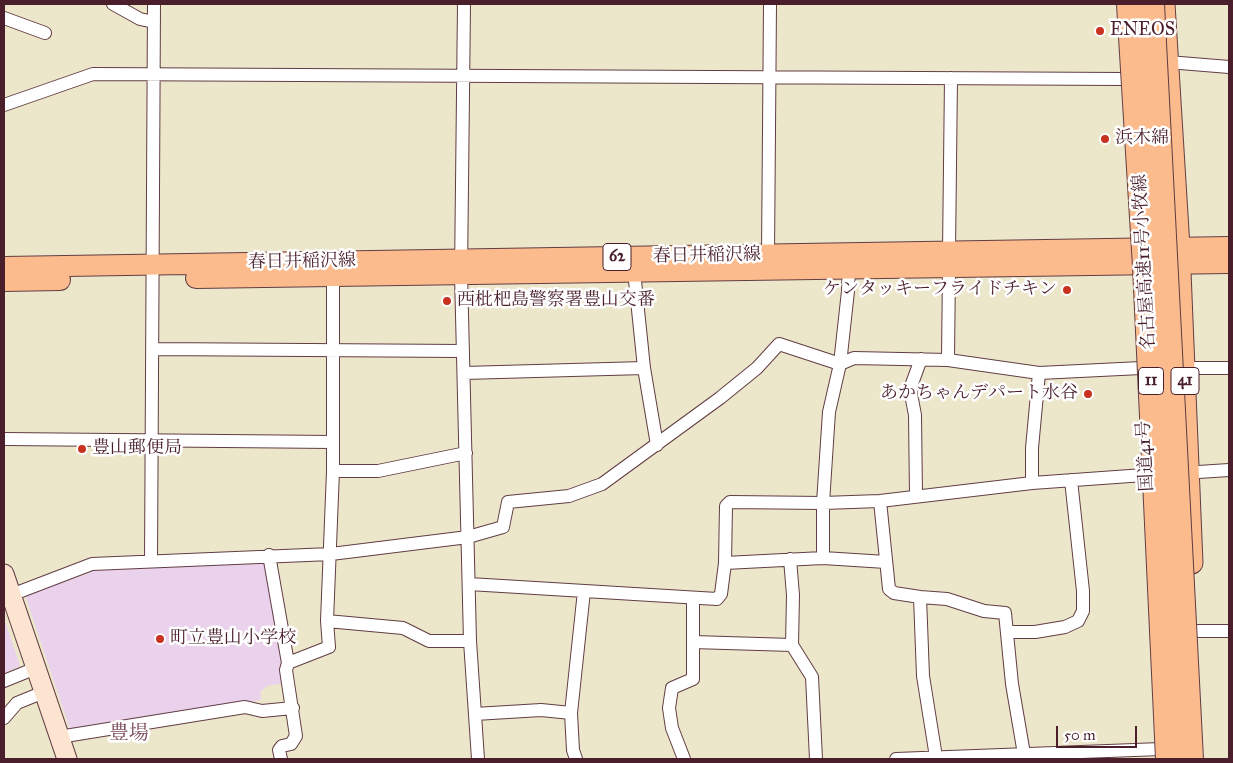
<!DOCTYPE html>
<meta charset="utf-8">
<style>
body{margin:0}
#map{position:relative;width:1233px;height:763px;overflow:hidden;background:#ece7cb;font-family:"IM FELL Great Primer",serif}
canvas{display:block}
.frame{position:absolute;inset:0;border:5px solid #4a1f2b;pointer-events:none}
.scale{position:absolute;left:1056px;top:726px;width:81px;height:22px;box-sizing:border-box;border:2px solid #4a1f2b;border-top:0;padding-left:6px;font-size:15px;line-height:18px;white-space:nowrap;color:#4a1f2b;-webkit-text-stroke:4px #fff;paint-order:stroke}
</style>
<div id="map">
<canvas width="1233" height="763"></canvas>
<div class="frame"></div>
<div class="scale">50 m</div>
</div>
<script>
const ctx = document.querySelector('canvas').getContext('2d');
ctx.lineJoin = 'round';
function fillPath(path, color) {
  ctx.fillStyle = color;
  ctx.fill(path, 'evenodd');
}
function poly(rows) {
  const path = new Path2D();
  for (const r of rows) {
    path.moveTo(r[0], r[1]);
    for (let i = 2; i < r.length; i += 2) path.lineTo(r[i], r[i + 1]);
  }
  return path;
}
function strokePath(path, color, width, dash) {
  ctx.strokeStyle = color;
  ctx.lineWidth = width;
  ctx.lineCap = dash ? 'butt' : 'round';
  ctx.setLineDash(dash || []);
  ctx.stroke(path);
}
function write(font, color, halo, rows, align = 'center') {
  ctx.font = font + ' "IM FELL Great Primer","Noto Serif JP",serif';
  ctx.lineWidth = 5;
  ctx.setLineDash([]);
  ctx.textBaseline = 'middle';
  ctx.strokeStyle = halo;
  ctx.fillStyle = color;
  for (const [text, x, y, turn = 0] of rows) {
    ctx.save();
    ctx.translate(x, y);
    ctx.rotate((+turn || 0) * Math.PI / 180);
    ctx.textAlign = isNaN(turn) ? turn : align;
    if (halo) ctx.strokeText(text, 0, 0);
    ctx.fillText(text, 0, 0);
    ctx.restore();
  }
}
fillPath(poly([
 [266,561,287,683,267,686,260,692,261,700,71,732,25,595,90,573,90,571],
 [4,618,20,666,4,673]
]), '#ead1ec');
const minor = poly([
 [113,4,140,19,154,22],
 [464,4,461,274,470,641,478,759],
 [4,18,45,33],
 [1168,62,1229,67],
 [4,105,93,74,1125,79],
 [949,252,951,78],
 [768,255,770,4],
 [634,271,644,368,657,445],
 [152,349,463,351],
 [948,360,949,266],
 [1184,368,1229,368],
 [464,373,644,368],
 [4,439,333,442],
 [333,471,378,471,466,453],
 [1183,473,1229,470],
 [1032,483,1032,448,1039,373],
 [916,495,915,415,910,389,921,359],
 [880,501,889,589,894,593,920,597,923,676,936,757],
 [269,555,288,663,286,670,296,736,291,744,282,746,279,750,281,759],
 [823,558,823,503,829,412,840,364,848,291,849,263],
 [790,559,793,595,792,645,812,677,816,759],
 [151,561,154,4],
 [725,563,823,558,886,562],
 [469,584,717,599,721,594,725,563,726,506,730,502,823,503,880,501,1032,483,1158,474],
 [11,595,92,564,331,554,468,537,503,527,508,502,569,496,602,484,720,398,757,368,779,344,840,364,854,358,948,360,1039,373,1141,368],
 [920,597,947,599,984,611,1005,613,1012,684,1024,754],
 [327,621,403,628,429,641,470,641],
 [1195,631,1229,631],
 [1008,632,1035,632,1065,627,1078,621,1083,611,1083,591,1071,480],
 [693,642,792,645],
 [288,663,329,647,327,621,333,471,333,276],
 [4,681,36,668],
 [475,714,541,710,571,713],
 [4,718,17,703,44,692],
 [59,737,245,707,262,711,293,708],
 [576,759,573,750,571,713,584,591],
 [684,759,672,728,669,708,672,688,693,679,693,598],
 [896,759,1161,749]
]);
const secondary = poly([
 [4,574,67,759]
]);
const primary = poly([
 [4,267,1229,247],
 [196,278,1229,263],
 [4,281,60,280]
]);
const trunk = poly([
 [1164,4,1179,247,1192,563]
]);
strokePath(minor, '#623d43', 14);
strokePath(secondary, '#623d43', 21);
strokePath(primary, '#623d43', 22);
strokePath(trunk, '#623d43', 23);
strokePath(minor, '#fff', 12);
strokePath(secondary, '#fde4d1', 19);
strokePath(primary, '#fbbb8d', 20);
strokePath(trunk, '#fbbb8d', 21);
const motorwayBridge = poly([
 [1129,4,1145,267,1168,759],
 [1152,4,1191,759]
]);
strokePath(motorwayBridge, '#623d43', 26, []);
strokePath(motorwayBridge, '#fbbb8d', 24);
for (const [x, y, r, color] of [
 [1100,31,5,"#c8321e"],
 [1105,139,5,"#c8321e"],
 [1067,290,5,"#c8321e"],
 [447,301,5,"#c8321e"],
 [1088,394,5,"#c8321e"],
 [82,449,5,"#c8321e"],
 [160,639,5,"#c8321e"]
]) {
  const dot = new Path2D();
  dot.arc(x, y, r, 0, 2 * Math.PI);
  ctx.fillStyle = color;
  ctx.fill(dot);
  strokePath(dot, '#fff', 2);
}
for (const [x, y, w] of [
 [617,257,28],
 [1151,381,25],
 [1185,381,28]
]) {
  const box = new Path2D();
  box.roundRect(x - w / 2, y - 13.5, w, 27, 4);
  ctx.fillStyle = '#fff';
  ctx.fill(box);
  strokePath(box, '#4a1f2b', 1);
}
write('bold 16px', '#4a1f2b', null, [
 ["62",617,257],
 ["11",1151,381],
 ["41",1185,381]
]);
write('18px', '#4a1f2b', '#fff', [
 ["ENEOS",1110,31],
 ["浜木綿",1115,139],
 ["ケンタッキーフライドチキン",1057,290,"right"],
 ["西枇杷島警察署豊山交番",457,301],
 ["あかちゃんデパート水谷",1078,394,"right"],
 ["豊山郵便局",92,449],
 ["町立豊山小学校",170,639]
], 'left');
write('18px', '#4a1f2b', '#fff', [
 ["春日井稲沢線",707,256,-1],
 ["春日井稲沢線",302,262,-1],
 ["名古屋高速11号小牧線",1145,262,-93],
 ["国道41号",1146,456,-93]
]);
write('20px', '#7c4c5c', '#fff', [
 ["豊場",129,734]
]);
</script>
